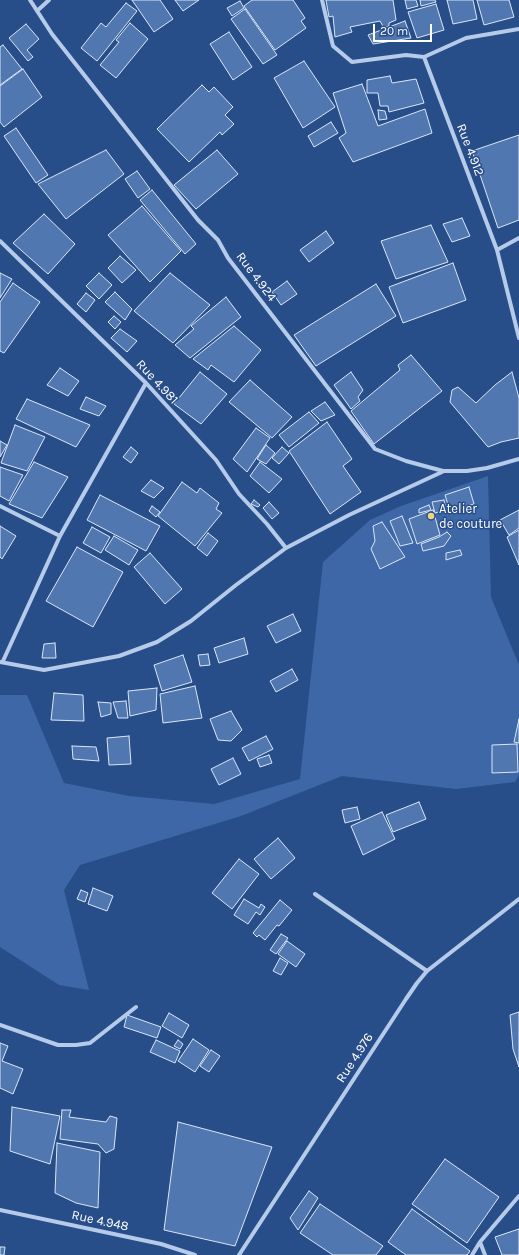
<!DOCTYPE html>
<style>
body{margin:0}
#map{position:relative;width:519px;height:1255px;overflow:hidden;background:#284e8a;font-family:Karla,sans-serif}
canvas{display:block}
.scale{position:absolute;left:373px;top:24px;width:59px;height:18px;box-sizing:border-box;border:2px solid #fff;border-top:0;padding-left:5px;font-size:12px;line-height:14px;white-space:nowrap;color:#fff;-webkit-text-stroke:3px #284e8a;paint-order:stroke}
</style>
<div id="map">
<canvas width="519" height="1255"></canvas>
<div class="scale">20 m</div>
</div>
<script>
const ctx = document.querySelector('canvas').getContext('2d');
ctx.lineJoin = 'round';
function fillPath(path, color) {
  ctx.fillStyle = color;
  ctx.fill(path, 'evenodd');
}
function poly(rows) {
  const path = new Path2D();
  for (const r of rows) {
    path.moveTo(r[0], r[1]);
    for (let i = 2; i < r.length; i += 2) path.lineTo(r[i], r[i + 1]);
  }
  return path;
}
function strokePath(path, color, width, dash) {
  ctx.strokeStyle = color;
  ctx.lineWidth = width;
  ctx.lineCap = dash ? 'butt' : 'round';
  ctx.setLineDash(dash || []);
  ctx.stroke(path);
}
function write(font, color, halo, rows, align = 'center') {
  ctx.font = font + ' Karla,sans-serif';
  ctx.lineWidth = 3;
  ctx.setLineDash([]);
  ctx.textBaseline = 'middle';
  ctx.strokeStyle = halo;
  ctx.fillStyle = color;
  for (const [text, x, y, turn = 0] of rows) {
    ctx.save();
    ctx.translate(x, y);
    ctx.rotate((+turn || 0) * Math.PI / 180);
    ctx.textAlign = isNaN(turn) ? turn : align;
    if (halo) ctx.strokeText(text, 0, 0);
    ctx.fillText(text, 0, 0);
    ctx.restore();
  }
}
fillPath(poly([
 [488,476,491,597,519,665,519,775,515,782,456,789,342,776,241,816,80,865,64,890,89,990,59,985,0,947,0,695,27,695,64,783,129,796,214,804,300,779,323,562,370,520,401,506]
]), '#3d67a6');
const building = poly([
 [132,0,160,0,173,19,154,32,132,0],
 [175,0,199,0,183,11,175,0],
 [252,0,293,0,305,18,301,21,306,28,275,50,244,6,252,0],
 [326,0,393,0,396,20,389,23,389,26,384,28,380,21,350,27,352,32,335,37,333,16,329,17,326,0],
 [405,0,416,0,418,6,407,9,405,0],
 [420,0,435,0,436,2,421,6,420,0],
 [447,0,473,0,477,19,453,24,447,0],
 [477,0,509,0,514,17,484,25,477,0],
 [240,1,244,8,232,16,227,8,240,1],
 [126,3,137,11,97,61,81,48,101,23,106,27,126,3],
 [436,4,444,30,417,38,408,12,436,4],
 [245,9,277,55,263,64,231,19,245,9],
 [405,21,411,38,373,44,368,35,405,21],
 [130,23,148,39,116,78,100,65,119,42,116,40,130,23],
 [26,24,39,39,27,50,33,57,28,61,9,38,26,24],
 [229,32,252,67,233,80,210,44,229,32],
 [3,45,22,69,0,85,0,47,3,45],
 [304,61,335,107,303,128,274,78,304,61],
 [23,69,42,97,4,127,0,122,0,86,23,69],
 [390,76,392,83,416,79,424,103,389,112,388,106,380,106,378,93,367,93,367,80,390,76],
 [362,84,378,126,425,109,432,133,353,162,339,138,346,133,333,93,362,84],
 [202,85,209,92,214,87,233,107,225,115,234,124,222,135,220,132,189,162,157,129,202,85],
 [378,110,385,111,387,119,379,120,378,110],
 [331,122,338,133,314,147,308,136,331,122],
 [16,128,48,175,36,183,4,136,16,128],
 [519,135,519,220,498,228,472,151,519,135],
 [106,150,124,174,66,219,38,184,106,150],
 [217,150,238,174,196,209,174,185,217,150],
 [137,171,150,189,138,198,125,179,137,171],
 [152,190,196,244,185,254,140,200,152,190],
 [142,206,181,251,150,282,108,235,142,206],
 [44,214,75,244,48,274,13,243,44,214],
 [462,218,470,236,452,242,443,224,462,218],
 [431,225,448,262,396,279,381,241,431,225],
 [326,231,334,243,309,262,300,250,326,231],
 [120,256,136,270,122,283,108,268,120,256],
 [453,263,466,300,403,323,389,287,453,263],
 [0,273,12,279,0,298,0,273],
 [99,273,112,285,99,299,86,286,99,273],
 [170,273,210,305,173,343,134,311,170,273],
 [287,281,297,294,281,305,272,292,287,281],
 [13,283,40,302,4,353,0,351,0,302,13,283],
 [376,284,396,316,316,366,294,335,376,284],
 [115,292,132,309,125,320,105,302,115,292],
 [86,293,95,300,86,312,77,304,86,293],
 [226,297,241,317,190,358,175,345,194,329,191,326,226,297],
 [114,316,121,322,115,329,108,322,114,316],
 [234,326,261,350,234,382,211,365,208,370,193,359,234,326],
 [120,329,137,341,127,352,111,338,120,329],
 [411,355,442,391,374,444,351,411,400,370,398,365,411,355],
 [60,368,79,381,68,396,47,385,60,368],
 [200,372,227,394,201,424,174,404,200,372],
 [351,372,363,390,358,397,360,401,351,409,334,385,351,372],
 [512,372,519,398,519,438,501,442,488,447,450,402,452,390,458,387,476,403,495,385,512,372],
 [250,380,292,417,272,438,229,402,250,380],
 [86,397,106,406,99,416,80,409,86,397],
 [27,399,90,425,76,447,16,419,27,399],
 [325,402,335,415,321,421,311,411,325,402],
 [309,412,319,423,289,447,279,435,309,412],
 [327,422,352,459,343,466,361,492,330,514,289,451,327,422],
 [15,425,45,437,27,471,1,463,15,425],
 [256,428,270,438,247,472,233,459,256,428],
 [0,441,7,445,0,457,0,441],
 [266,445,275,453,266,464,257,459,266,445],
 [131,447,138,453,131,463,123,457,131,447],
 [282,447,289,453,279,464,272,458,282,447],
 [34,462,68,477,42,518,9,504,34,462],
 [260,462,282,479,269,493,250,476,260,462],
 [0,467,23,475,9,501,0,496,0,467],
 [151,480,164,488,154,498,141,491,151,480],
 [182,482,197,493,200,488,219,503,216,509,222,513,195,546,158,516,182,482],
 [469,487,474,504,450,511,445,495,469,487],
 [100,495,160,526,146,551,87,520,100,495],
 [254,500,260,505,258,507,251,504,254,500],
 [444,500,446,510,435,513,432,502,444,500],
 [269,502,279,513,272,519,263,508,269,502],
 [429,505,431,510,419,513,419,509,429,505],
 [152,506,160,512,156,517,149,511,152,506],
 [433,510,440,535,417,544,409,519,433,510],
 [519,510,519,528,509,535,500,520,519,510],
 [402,516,413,543,400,546,390,521,402,516],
 [382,522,405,557,380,569,371,549,375,541,373,526,382,522],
 [0,526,16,536,2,559,0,557,0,526],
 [92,527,110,537,101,553,83,543,92,527],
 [519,530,519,565,507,537,519,530],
 [447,532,451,536,444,546,423,551,421,544,439,537,447,532],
 [208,533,218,541,207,556,197,548,208,533],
 [114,536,138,550,129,565,105,550,114,536],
 [77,547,123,572,93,627,46,601,77,547],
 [460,550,462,555,446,560,446,553,460,550],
 [150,553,182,589,165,604,134,567,150,553],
 [293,614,301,631,276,643,267,626,293,614],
 [244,638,248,654,219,663,214,648,244,638],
 [55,643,56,658,42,658,44,644,55,643],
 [208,654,210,665,200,666,198,655,208,654],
 [183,655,192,682,162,691,154,665,183,655],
 [292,669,298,680,276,692,270,681,292,669],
 [195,686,202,718,163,723,160,694,195,686],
 [157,688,156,710,130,716,128,691,157,688],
 [54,693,83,695,84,721,51,720,54,693],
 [126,701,128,718,118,718,113,702,126,701],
 [98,702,111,703,111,714,101,717,98,702],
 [231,711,242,730,231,741,218,740,210,719,231,711],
 [519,719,519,743,514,742,519,719],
 [129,736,131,764,109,765,107,738,129,736],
 [266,736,273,749,249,761,242,748,266,736],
 [517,744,518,772,492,773,492,745,517,744],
 [72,746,96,747,99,761,73,759,72,746],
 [269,755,272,763,260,767,257,759,269,755],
 [233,758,241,774,219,785,211,769,233,758],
 [419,802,426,819,393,832,386,815,419,802],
 [357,807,360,819,345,823,342,810,357,807],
 [382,812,395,839,363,855,351,826,382,812],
 [278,838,295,858,271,879,254,859,278,838],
 [239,859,259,874,232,909,212,893,239,859],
 [93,888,113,896,107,911,88,904,93,888],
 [81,890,88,893,85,902,77,899,81,890],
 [244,899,259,908,261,904,265,907,260,915,256,912,248,924,234,915,244,899],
 [280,900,292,910,279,926,277,925,265,940,259,935,257,937,253,933,280,900],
 [281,934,288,938,276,954,270,950,281,934],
 [287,941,305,954,296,967,278,954,287,941],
 [280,958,288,963,281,975,273,971,280,958],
 [519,1012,519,1067,513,1049,510,1015,519,1012],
 [169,1013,189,1025,182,1038,162,1026,169,1013],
 [127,1015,161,1027,157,1038,124,1027,127,1015],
 [193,1039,209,1050,195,1072,178,1061,193,1039],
 [156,1040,180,1051,175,1063,150,1052,156,1040],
 [178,1040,183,1044,180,1049,174,1046,178,1040],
 [0,1043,8,1046,2,1061,23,1069,13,1094,0,1088,0,1043],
 [211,1050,220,1056,209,1072,200,1066,211,1050],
 [12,1107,60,1116,50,1164,10,1151,12,1107],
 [62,1110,71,1110,69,1117,106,1122,110,1116,117,1118,114,1149,106,1153,98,1144,60,1139,62,1110],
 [178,1122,272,1147,235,1246,164,1230,178,1122],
 [57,1143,100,1152,98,1208,76,1203,55,1193,57,1143],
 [445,1159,499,1197,467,1243,412,1204,445,1159],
 [309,1191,318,1198,298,1230,290,1218,309,1191],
 [320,1204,383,1246,376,1255,333,1255,300,1233,320,1204],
 [412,1209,470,1251,467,1255,406,1255,388,1242,412,1209],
 [519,1229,519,1255,502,1255,495,1237,519,1229],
 [0,1247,5,1247,4,1255,0,1255,0,1247]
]);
fillPath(building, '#5177b1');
strokePath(building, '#dae6f7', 1);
strokePath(poly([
 [30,0,52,34,198,220,218,240,228,258,375,449,406,461,443,471,467,471,487,468,519,459],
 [322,0,333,46,352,62,406,55,424,57,497,250,519,338],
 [37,11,49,0],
 [424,57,466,38,519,29],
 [0,241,146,383,216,460,239,494,267,524,286,548],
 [497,250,519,238],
 [0,506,60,536],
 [3,661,60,536,146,383],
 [0,662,44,670,119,656,157,642,191,621,236,585,286,548,349,515,442,472],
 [315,894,427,971],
 [0,1025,58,1045,76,1045,90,1043,136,1007],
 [0,1210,161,1244,195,1255],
 [480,1242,519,1196],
 [239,1255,406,999,417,983,427,971,519,899],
 [472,1255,480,1242,485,1255]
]), '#b6cbe9', 4);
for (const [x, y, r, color] of [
 [431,516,4,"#f1d57c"]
]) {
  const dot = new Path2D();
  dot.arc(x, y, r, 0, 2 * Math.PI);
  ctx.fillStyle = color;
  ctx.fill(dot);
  strokePath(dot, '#284e8a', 1.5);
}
write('13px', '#fff', '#284e8a', [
 ["Rue 4.912",470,150,69],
 ["Rue 4.924",256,277,53],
 ["Rue 4.981",157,382,47],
 ["Rue 4.976",355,1058,-57],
 ["Rue 4.948",100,1221,12]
]);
write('13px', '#fff', '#284e8a', [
 ["Atelier",439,509],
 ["de couture",439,524]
], 'left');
</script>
